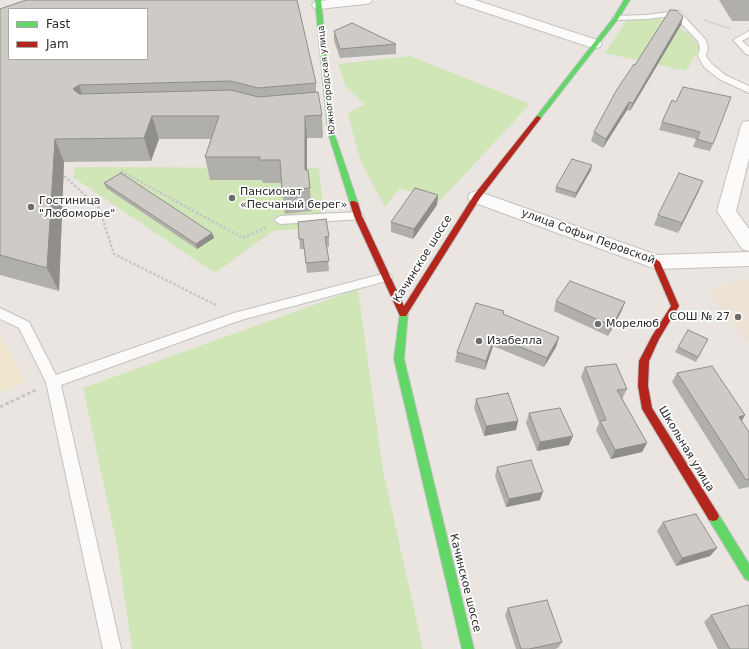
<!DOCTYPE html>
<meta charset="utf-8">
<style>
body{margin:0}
#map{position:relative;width:749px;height:649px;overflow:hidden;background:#eae5e0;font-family:"DejaVu Sans",sans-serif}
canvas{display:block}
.legend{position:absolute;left:8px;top:8px;width:140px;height:52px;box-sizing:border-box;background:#fff;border:1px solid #aaa;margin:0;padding:5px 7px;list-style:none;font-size:12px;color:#2b2b2b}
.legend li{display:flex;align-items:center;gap:8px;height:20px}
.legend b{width:20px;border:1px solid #aaa}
</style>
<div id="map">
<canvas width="749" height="649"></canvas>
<ul class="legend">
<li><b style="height:5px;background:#63d668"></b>Fast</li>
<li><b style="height:5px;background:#b3261e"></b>Jam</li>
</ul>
</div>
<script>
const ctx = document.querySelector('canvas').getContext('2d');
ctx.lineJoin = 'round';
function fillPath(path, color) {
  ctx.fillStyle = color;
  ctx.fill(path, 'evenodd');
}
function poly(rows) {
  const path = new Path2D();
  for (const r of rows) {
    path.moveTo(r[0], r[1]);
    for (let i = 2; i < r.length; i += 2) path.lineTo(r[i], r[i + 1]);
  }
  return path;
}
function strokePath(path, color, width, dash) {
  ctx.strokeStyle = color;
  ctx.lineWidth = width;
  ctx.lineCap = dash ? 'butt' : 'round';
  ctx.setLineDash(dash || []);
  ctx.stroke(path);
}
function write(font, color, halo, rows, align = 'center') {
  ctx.font = font + ' "DejaVu Sans",sans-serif';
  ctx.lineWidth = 3.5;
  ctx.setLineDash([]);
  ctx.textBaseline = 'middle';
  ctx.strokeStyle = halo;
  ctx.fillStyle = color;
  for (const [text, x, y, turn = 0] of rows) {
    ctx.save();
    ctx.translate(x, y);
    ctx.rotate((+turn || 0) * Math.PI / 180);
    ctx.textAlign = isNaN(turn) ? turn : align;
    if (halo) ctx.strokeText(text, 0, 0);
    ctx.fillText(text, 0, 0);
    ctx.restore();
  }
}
fillPath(poly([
 [749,278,749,344,706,290]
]), '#ede2d4');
fillPath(poly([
 [648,17,671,21,690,35,700,48,686,71,605,53,627,20],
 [410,56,530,104,440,201,400,188,385,207,360,160,348,113,365,104,346,87,338,64],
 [75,167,319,168,325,227,273,231,215,273,73,177],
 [358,289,383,471,423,649,132,649,117,546,83,388]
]), '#d0e6b7');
fillPath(poly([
 [0,334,25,382,0,392]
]), '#f0e6cd');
const lane = poly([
 [676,11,679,11,706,40,708,48,706,56,711,63,725,75,749,86,749,93,719,79,704,67,698,56,700,48,698,41,674,16,646,19,616,20,612,18,616,16,646,15,676,11],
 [749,31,749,37,742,41,749,47,749,55,746,54,733,40,749,31],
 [358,212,364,216,362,219,280,224,274,220,280,216,358,212],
 [386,273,390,274,392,277,390,280,241,320,61,385,121,649,103,649,46,382,19,328,0,319,0,308,29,322,56,375,234,313,386,273]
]);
const street = poly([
 [328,0,372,0,370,3,365,4,319,9,314,8,312,5,314,2,328,0],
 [455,0,475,0,600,41,602,44,600,47,595,48,590,47,457,3,455,0],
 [749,121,749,158,736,211,749,229,749,251,742,249,717,211,741,126,743,122,749,121],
 [477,191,657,255,749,252,749,266,656,269,470,201,468,197,470,193,477,191]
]);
const fast = poly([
 [315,0,321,0,334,133,358,203,354,205,350,203,328,133,315,0],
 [624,0,630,0,618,19,540,119,536,119,536,117,614,17,624,0],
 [404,309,408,312,404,359,474,649,462,649,394,359,400,312,404,309],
 [713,511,717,512,749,564,749,581,745,579,709,520,707,516,709,512,713,511]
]);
const jam = poly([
 [538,116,541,118,480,198,406,316,400,316,354,216,350,203,351,201,354,201,358,203,362,216,404,306,474,195,536,117,538,116],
 [656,259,660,262,679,306,659,339,649,361,648,386,652,408,717,512,719,516,717,520,713,521,709,520,642,409,638,386,639,361,652,336,671,306,652,262,656,259]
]);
strokePath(lane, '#c3c2c2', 2);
strokePath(street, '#c3c2c2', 2);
strokePath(fast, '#c3c2c2', 2);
strokePath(jam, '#c3c2c2', 2);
strokePath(poly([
 [704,20,731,29]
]), '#c6c6c6', 1.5, [2, 1.5]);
strokePath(poly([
 [121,171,243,238,267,227],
 [61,173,99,208,114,254,218,306]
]), '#c6c6c6', 2.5, [2.5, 2]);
strokePath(poly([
 [0,407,38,389]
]), '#c6c6c6', 3, [3.5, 2.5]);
fillPath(lane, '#fcfbfa');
fillPath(street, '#fcfbfa');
fillPath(fast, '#63d668');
fillPath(jam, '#b3261e');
fillPath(poly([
 [719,0,749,0,749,21,732,21],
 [0,9,316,83,316,92,322,115,323,138,307,138,307,170,308,170,312,211,285,214,281,183,263,183,262,180,210,180,205,157,211,139,159,139,151,161,64,162,59,291,0,275],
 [683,17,681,25,630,111,627,110,603,148,591,141,594,132,635,65],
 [334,31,396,44,396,54,340,58,334,41],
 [672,100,713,144,710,151,693,147,696,139,659,130,662,122],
 [591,170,575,198,555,192,556,187],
 [703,181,678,233,654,225,658,215],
 [104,183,212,233,214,238,197,249,106,188],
 [438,195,437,205,413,239,391,232,391,222],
 [298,222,329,236,329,247,327,247,329,271,307,273,304,249,300,249],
 [556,301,625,302,621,312,608,336,554,311],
 [504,311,503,314,559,337,556,347,544,367,493,346,485,370,455,362,457,352],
 [708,339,696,362,675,352,678,347],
 [585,367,627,389,622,399,647,443,642,452,611,459,596,430,599,423,581,377],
 [677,373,745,415,742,421,749,432,749,487,739,489,672,382],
 [476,399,518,421,516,430,484,436,474,408],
 [529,413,569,445,537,451,526,423],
 [497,467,540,500,506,507,495,476],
 [663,522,717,548,710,556,676,566,657,531],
 [508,608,562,642,558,648,555,649,516,649,505,615],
 [711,615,749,649,718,649,704,622]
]), '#b1afab');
fillPath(poly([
 [683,17,681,25,630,111,633,103],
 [79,85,87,108,73,89],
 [629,102,627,110,603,148,606,139],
 [152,116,159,139,151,161,144,138],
 [305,116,307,138,307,188,305,170],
 [55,139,64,162,59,291,47,268],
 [592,165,591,170,575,198,576,193],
 [703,181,699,191,678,233,682,223],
 [438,195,437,205,413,239,414,229],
 [212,233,214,238,197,249,196,244],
 [625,302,621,312,608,336,612,326],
 [495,336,493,346,485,370,486,361],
 [559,337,556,347,544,367,547,358],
 [745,415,739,425,739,417],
 [518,421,516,430,484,436,486,426],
 [573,436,569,445,537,451,540,442],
 [647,443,642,452,611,459,615,450],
 [543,492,540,500,506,507,509,499],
 [717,548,710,556,676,566,682,558]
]), '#908e8b');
const building = poly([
 [26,0,297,0,316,83,258,88,231,81,79,85,73,89,79,94,231,90,258,97,318,92,322,115,305,116,305,170,308,170,310,188,282,190,280,160,259,160,260,157,205,157,219,116,152,116,144,138,55,139,47,268,0,255,0,9,26,0],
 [9,9,147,9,147,59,9,59,9,9],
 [670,10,676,10,683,17,633,103,629,102,606,139,594,132,616,91,634,64,635,65,670,10],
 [352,23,396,44,340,49,334,31,352,23],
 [683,87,731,97,713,144,697,139,700,132,662,122,672,100,676,102,683,87],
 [572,159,592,165,576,193,556,187,572,159],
 [121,173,212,233,196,244,104,183,121,173],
 [679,173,703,181,682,223,658,215,679,173],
 [415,188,438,195,414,229,391,222,415,188],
 [326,219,329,236,325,237,329,261,306,263,303,239,299,239,298,222,326,219],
 [570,281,625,302,612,326,556,301,570,281],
 [476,303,504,311,503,314,559,337,547,358,495,336,486,361,457,352,476,303],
 [688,330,708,339,698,357,678,347,688,330],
 [616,364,627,389,617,390,647,443,615,450,600,421,606,420,585,367,616,364],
 [712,366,745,415,739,417,749,432,749,479,746,480,677,373,712,366],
 [508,393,518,421,486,426,476,399,508,393],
 [560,408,573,436,540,442,529,413,560,408],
 [531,460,543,492,509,499,497,467,531,460],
 [696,514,717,548,682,558,663,522,696,514],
 [547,600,562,642,529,649,521,649,508,608,547,600],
 [748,605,749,607,749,649,730,649,711,615,748,605]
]);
fillPath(building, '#cecbc7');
strokePath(building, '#908e8b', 1);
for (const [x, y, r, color] of [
 [232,198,4,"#6e6c6a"],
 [31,207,4,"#6e6c6a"],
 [738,317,4,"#6e6c6a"],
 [598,324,4,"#6e6c6a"],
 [479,341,4,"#6e6c6a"]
]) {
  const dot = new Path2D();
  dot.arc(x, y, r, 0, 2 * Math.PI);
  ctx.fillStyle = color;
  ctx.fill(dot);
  strokePath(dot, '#fff', 1.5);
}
write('9px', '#2b2b2b', '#fff', [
 ["Южногородская улица",327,80,-96]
]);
write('11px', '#2b2b2b', '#fff', [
 ["Пансионат",240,192],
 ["«Песчаный берег»",240,205],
 ["Гостиница",39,201],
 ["\"Любоморье\"",39,214],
 ["СОШ № 27",730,317,"right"],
 ["Морелюб",606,324],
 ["Изабелла",487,341]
], 'left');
write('11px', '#2b2b2b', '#fff', [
 ["улица Софьи Перовской",588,237,20],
 ["Качинское шоссе",423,259,-58],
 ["Школьная улица",686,449,59],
 ["Качинское шоссе",465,583,76]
]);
</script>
